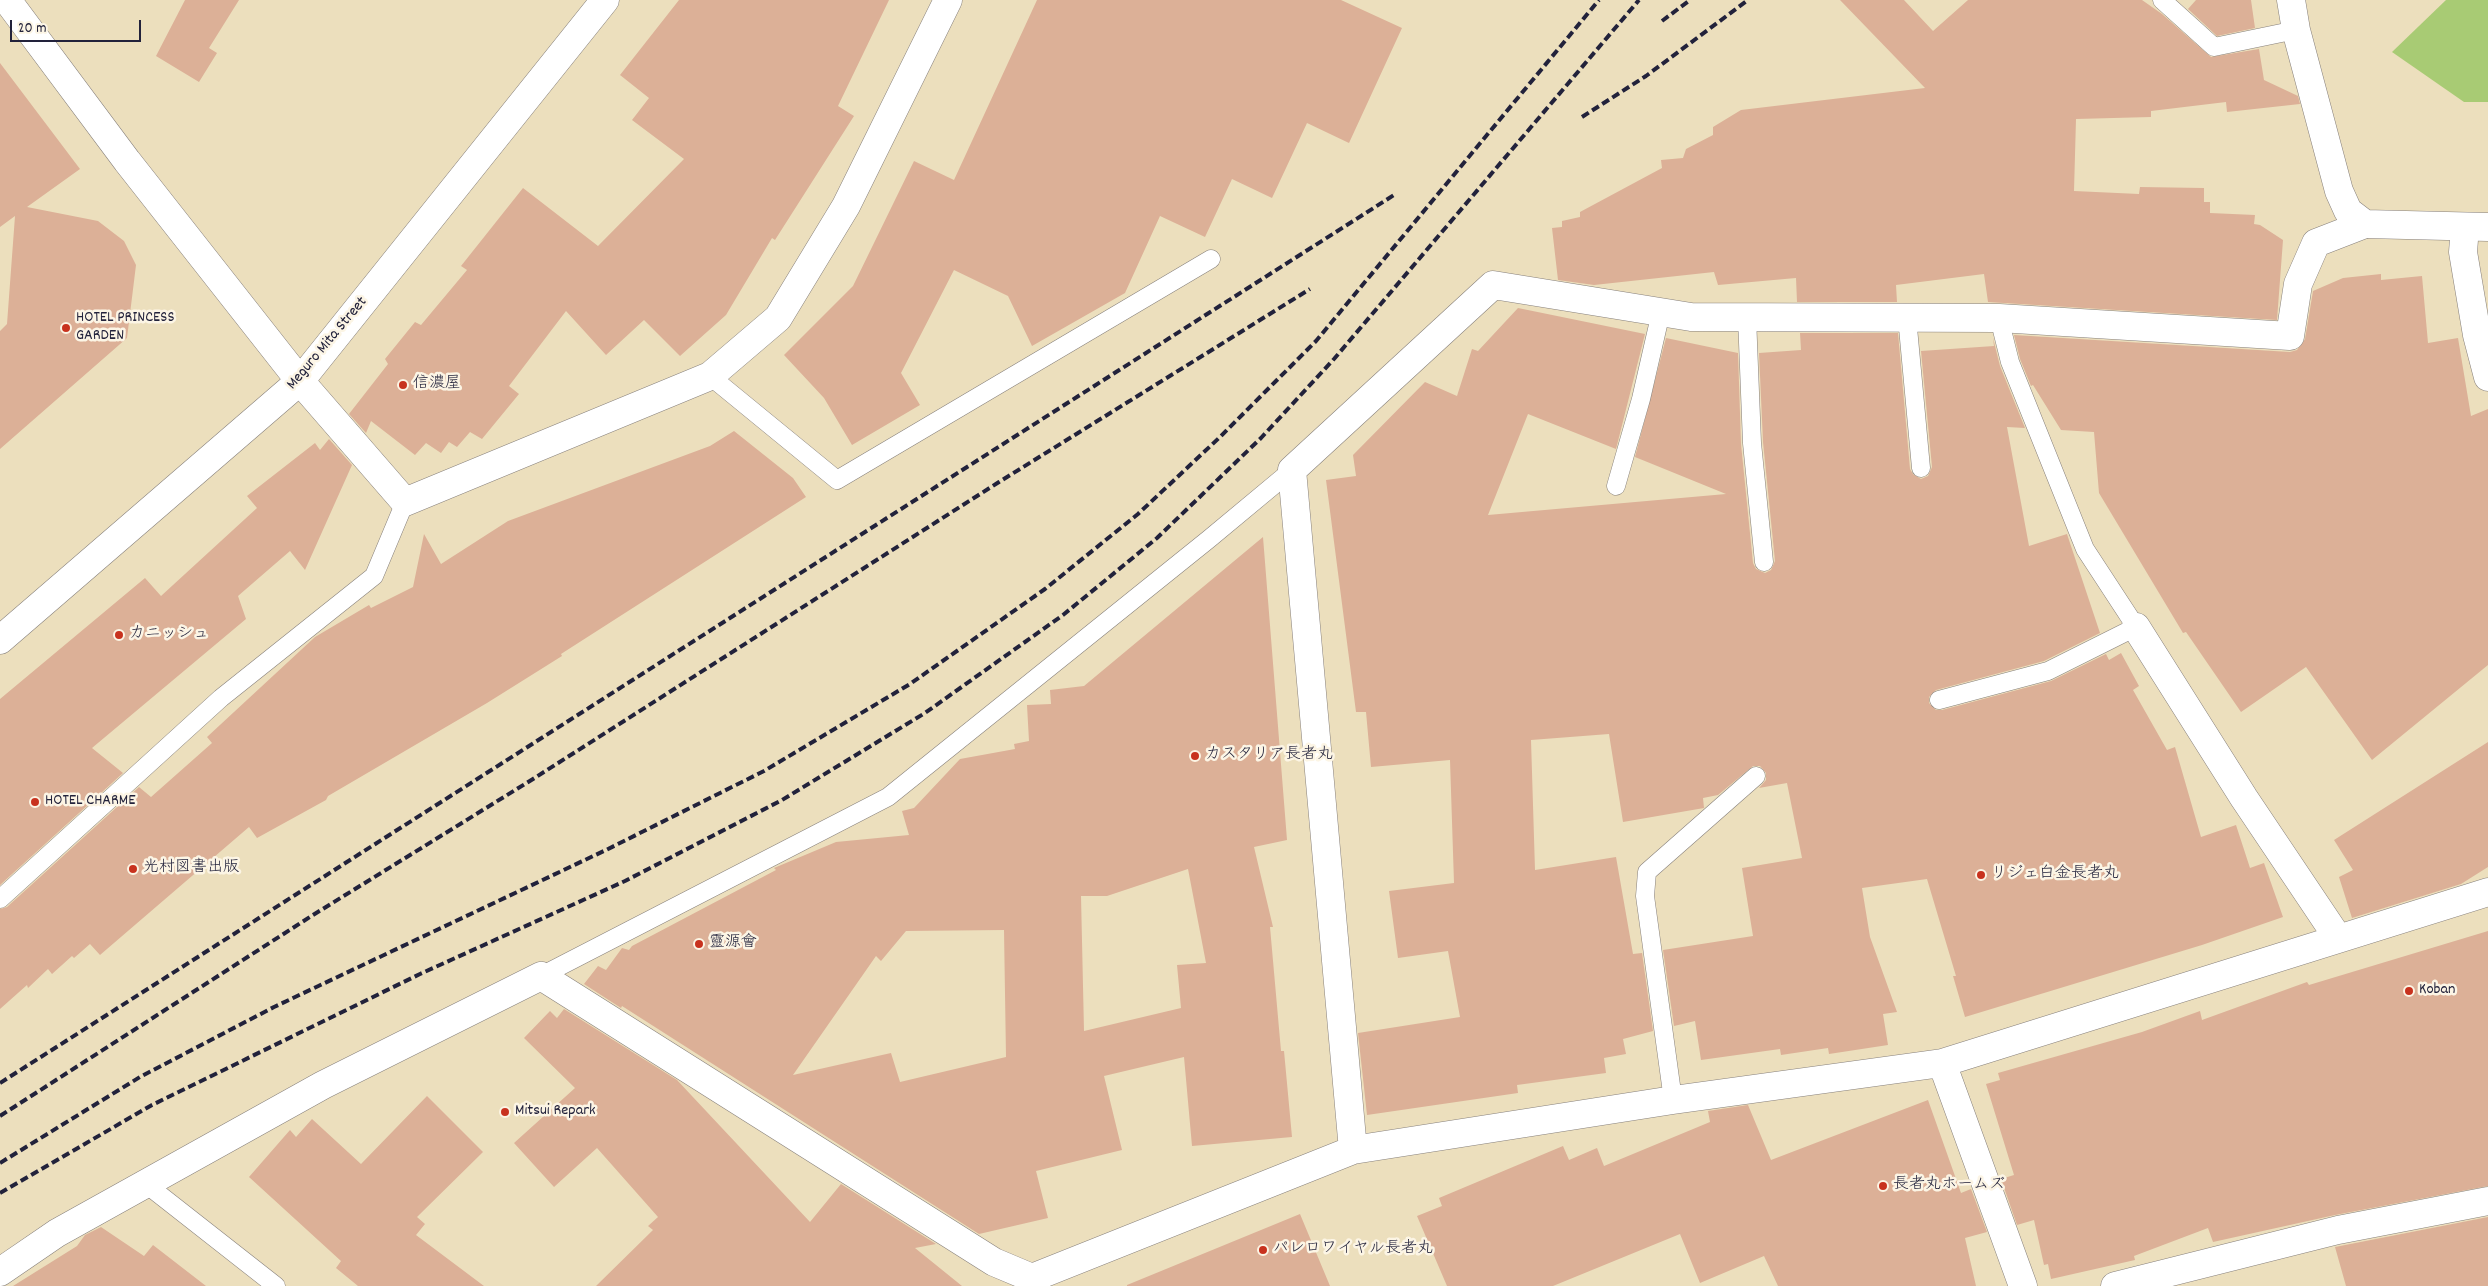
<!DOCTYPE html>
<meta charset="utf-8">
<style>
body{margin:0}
#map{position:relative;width:2488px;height:1286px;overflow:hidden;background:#ecdfbd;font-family:Dekko,sans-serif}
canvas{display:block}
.scale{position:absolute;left:10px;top:20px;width:131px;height:22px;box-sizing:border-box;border:2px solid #22223b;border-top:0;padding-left:6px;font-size:15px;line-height:18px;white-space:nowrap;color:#22223b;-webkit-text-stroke:4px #fcf5e5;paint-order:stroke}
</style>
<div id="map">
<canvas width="2488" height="1286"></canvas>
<div class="scale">20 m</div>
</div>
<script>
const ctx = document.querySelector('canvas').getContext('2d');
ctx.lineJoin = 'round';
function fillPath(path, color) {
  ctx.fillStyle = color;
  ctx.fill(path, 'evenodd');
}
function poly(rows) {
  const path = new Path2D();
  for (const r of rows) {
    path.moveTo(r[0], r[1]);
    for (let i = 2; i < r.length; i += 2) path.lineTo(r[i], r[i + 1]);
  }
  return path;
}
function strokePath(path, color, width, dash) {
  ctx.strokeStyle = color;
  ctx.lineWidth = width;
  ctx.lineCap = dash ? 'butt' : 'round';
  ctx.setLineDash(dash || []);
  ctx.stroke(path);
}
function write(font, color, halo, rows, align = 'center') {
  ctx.font = font + ' Dekko,"Klee One",sans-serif';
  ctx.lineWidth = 5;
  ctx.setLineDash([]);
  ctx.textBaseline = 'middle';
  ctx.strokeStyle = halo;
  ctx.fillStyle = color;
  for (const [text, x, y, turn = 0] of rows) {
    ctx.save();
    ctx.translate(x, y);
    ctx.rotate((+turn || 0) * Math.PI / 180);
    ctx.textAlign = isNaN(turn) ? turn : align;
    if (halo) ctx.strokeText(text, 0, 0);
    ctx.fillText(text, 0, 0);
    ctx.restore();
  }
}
fillPath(poly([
 [2446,0,2488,0,2488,102,2464,102,2392,52]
]), '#a8cb74');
fillPath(poly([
 [185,0,239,0,209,48,217,53,199,82,156,56],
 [679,0,889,0,838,106,854,116,775,240,772,238,726,315,680,356,644,320,606,355,566,311,509,386,519,394,482,439,470,432,457,447,449,442,441,453,426,443,415,455,371,421,366,433,349,414,388,364,385,359,415,322,421,325,467,270,461,266,523,188,598,246,684,159,632,120,649,98,620,75],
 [1037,0,1341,0,1402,28,1349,143,1307,123,1272,198,1232,179,1205,237,1160,216,1125,293,1032,346,1008,296,954,270,901,373,920,405,852,445,824,398,784,355,853,286,914,161,954,180],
 [1840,0,1904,0,1933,31,1968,0,2142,0,2162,14,2211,57,2259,49,2264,80,2298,96,2300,104,2227,112,2226,102,2151,111,2151,117,2076,119,2074,191,2139,194,2140,187,2204,188,2204,202,2210,202,2210,213,2255,215,2254,224,2260,225,2283,240,2277,320,1988,302,1984,274,1896,285,1897,302,1797,302,1796,278,1718,285,1714,272,1594,285,1558,280,1552,228,1562,227,1562,221,1580,217,1580,212,1662,168,1661,160,1683,158,1686,149,1713,135,1713,127,1741,110,1925,88],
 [2196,0,2251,0,2255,28,2217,36,2188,9],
 [0,63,80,169,27,207,98,221,124,241,136,265,127,338,0,449,0,331,7,324,15,216,0,227],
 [2381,274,2381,280,2422,276,2428,343,2458,338,2471,416,2488,409,2488,665,2372,760,2306,667,2241,712,2186,632,2183,633,2099,493,2094,432,2061,430,2033,385,2031,386,2020,359,2014,335,2290,352,2297,350,2305,339,2313,291,2343,278],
 [1518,308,1645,334,1616,449,1528,414,1488,515,1726,494,1635,457,1666,338,1738,353,1741,444,1753,563,1756,569,1765,573,1771,570,1775,561,1763,442,1759,353,1801,350,1800,333,1898,333,1910,469,1913,474,1921,479,1928,476,1932,467,1921,351,1994,346,1993,338,2000,366,2025,428,2007,427,2029,546,2067,534,2100,633,2044,661,1936,690,1929,697,1929,703,1936,710,1942,710,2051,681,2106,654,2109,660,2121,653,2139,686,2133,690,2167,750,2175,747,2201,837,2236,825,2250,868,2264,863,2283,917,2202,945,1965,1017,1953,976,1956,976,1927,879,1862,888,1870,937,1897,1012,1883,1014,1888,1045,1829,1054,1828,1048,1781,1055,1780,1049,1701,1060,1695,1021,1674,1026,1663,950,1753,936,1742,868,1802,858,1787,783,1759,788,1766,780,1766,773,1760,766,1753,766,1718,795,1703,798,1704,808,1623,822,1609,734,1531,740,1535,870,1616,857,1633,954,1642,953,1653,1031,1623,1039,1626,1054,1604,1058,1606,1073,1517,1085,1518,1093,1367,1115,1358,1033,1460,1017,1448,951,1398,958,1389,891,1454,883,1450,760,1371,767,1366,712,1356,712,1326,480,1356,476,1353,455,1425,382,1457,396,1472,349,1478,351],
 [734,431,793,478,806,497,561,654,562,656,487,703,328,796,326,800,257,838,249,827,100,955,90,944,74,958,72,956,52,974,48,969,28,988,27,985,0,1009,0,909,7,907,139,787,151,797,212,743,207,737,315,637,369,605,371,608,413,587,424,534,441,564,508,521,710,446],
 [329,439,352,465,305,570,290,551,238,596,246,619,92,748,123,773,0,885,0,699,145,578,161,596,257,508,247,496,315,443,320,450],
 [1263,537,1287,840,1254,847,1273,927,1270,927,1281,1051,1284,1051,1292,1137,1192,1146,1184,1057,1104,1076,1122,1150,1036,1171,1048,1218,979,1234,622,1006,621,1008,584,984,598,966,606,970,622,948,629,950,632,946,776,870,774,868,836,842,909,835,902,811,914,808,960,759,1015,749,1014,744,1029,741,1027,705,1051,704,1050,690,1084,686],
 [1188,869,1206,963,1177,965,1181,1008,1084,1031,1081,896,1107,896],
 [1004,930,1006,1057,900,1082,891,1053,793,1075,876,956,881,961,906,931],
 [2488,742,2488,867,2461,884,2352,918,2339,877,2353,870,2334,840],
 [2488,931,2488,1186,2335,1215,2213,1242,2208,1228,2134,1256,2135,1260,2051,1279,2048,1264,2044,1265,2034,1220,2017,1225,2001,1179,2014,1175,1986,1084,2000,1080,1998,1073,2142,1032,2200,1011,2202,1020,2307,982,2309,985],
 [564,1009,677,1080,810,1222,841,1184,936,1244,915,1248,962,1286,596,1286,653,1230,648,1226,658,1217,597,1148,554,1187,514,1143,575,1088,524,1038,550,1011,557,1018],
 [427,1096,483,1152,417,1217,425,1224,416,1235,484,1286,358,1286,336,1268,341,1261,249,1177,290,1130,296,1137,312,1119,361,1164],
 [1928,1100,1961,1193,1971,1189,1987,1232,1965,1238,1976,1286,1778,1286,1764,1256,1700,1283,1680,1234,1553,1286,1447,1286,1417,1216,1442,1206,1439,1198,1563,1146,1569,1160,1597,1148,1604,1166,1710,1122,1708,1111,1748,1105,1771,1160],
 [1300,1214,1330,1286,1127,1286,1127,1285],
 [2488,1217,2488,1286,2346,1286,2335,1247],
 [101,1227,144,1256,153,1245,206,1286,13,1286,77,1246,85,1235]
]), '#dcb097');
const lane = poly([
 [2162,0,2214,47,2296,30],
 [1747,317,1752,443,1764,562],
 [1907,317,1921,468],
 [710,376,837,480,1211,259],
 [1616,486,1641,399,1661,312],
 [1939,700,2048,671,2136,627,2085,549,2010,362,1999,318],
 [0,899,221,698,374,576,405,502],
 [541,976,888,797,1209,539,1292,470],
 [1673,1100,1645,896,1647,872,1756,776],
 [146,1184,276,1286]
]);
const street = poly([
 [7,0,127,161,300,381,405,502,710,376,778,318,846,206,948,0],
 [2465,227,2463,252,2477,335,2488,377],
 [2136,627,2244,798,2338,938],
 [1942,1063,2023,1286],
 [1353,1150,1292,470,1493,285,1691,317,1999,318,2290,336,2298,284,2316,243,2365,224],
 [0,1272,57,1233,323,1085,541,976,994,1262,1032,1278],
 [1035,1286,1032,1278,1353,1150,1673,1100,1942,1063,2488,892],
 [2115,1286,2338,1230,2488,1201]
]);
const secondary = poly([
 [2291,0,2296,30,2339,191,2348,211,2365,224,2488,227],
 [0,640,300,381,605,0]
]);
strokePath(lane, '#87807c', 19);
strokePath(street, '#87807c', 29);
strokePath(secondary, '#87807c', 29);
strokePath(lane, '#fff', 18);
strokePath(street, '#fff', 28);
strokePath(secondary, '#fff', 28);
strokePath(poly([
 [1662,21,1690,0],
 [1582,117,1646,76,1748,0],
 [0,1083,1394,195],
 [0,1116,313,915,533,779,999,482,1310,289],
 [0,1163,140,1077,274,1007,606,850,764,771,910,684,1045,589,1138,514,1220,437,1316,341,1599,0],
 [0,1193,152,1105,420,974,625,881,782,800,925,713,1063,615,1157,538,1261,438,1334,359,1639,0]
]), '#22223b', 4, [8, 4]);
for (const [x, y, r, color] of [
 [66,328,5,"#c8321e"],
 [403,385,5,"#c8321e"],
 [119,635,5,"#c8321e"],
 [1195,756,5,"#c8321e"],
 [35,802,5,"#c8321e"],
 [133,869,5,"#c8321e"],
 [1981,875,5,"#c8321e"],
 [699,944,5,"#c8321e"],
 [2409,991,5,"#c8321e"],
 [505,1112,5,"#c8321e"],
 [1883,1186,5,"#c8321e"],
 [1263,1250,5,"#c8321e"]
]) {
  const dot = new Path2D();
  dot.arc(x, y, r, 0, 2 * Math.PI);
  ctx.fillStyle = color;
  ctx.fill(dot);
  strokePath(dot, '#fcf5e5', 2);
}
write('16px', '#22223b', '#fcf5e5', [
 ["HOTEL PRINCESS",76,319],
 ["GARDEN",76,337],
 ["信濃屋",413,385],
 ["カニッシュ",129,635],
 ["カスタリア長者丸",1205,756],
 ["HOTEL CHARME",45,802],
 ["光村図書出版",143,869],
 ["リジェ白金長者丸",1991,875],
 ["靈源會",709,944],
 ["Koban",2419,991],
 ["Mitsui Repark",515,1112],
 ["長者丸ホームズ",1893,1186],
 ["パレロワイヤル長者丸",1273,1250]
], 'left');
write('16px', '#22223b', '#fcf5e5', [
 ["Meguro Mita Street",328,344,-50]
]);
</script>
